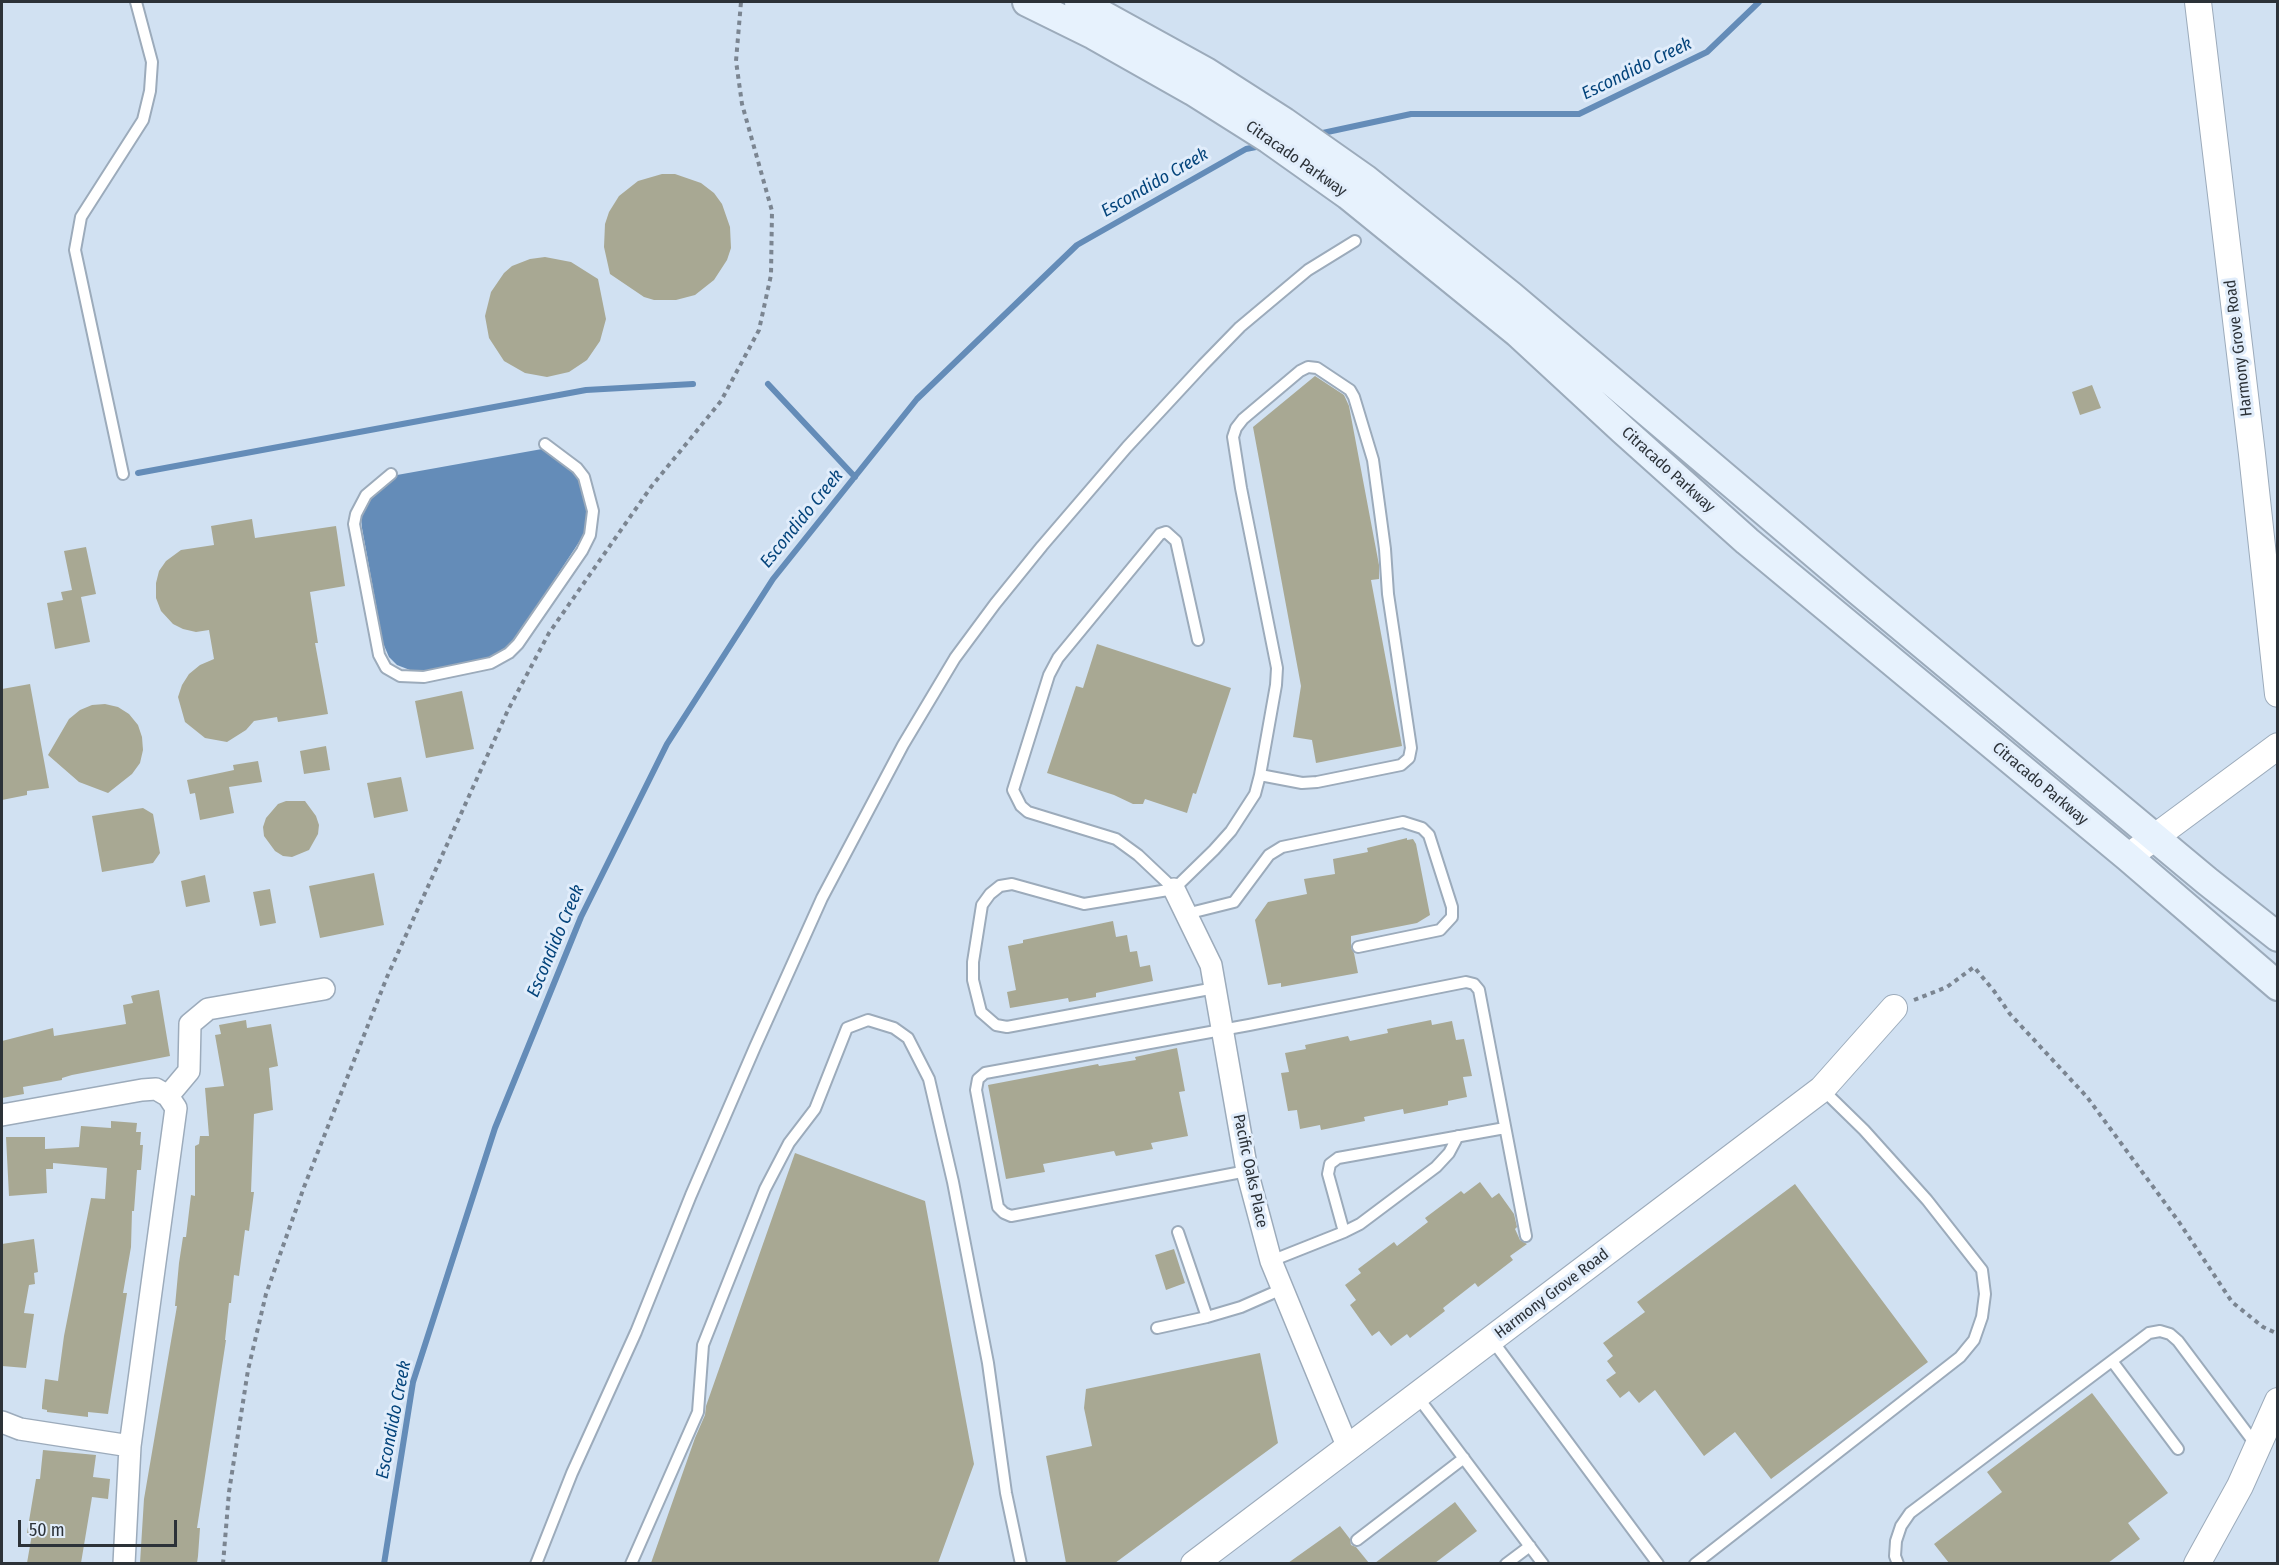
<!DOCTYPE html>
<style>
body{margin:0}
#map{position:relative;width:2279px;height:1565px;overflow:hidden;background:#d1e1f2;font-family:"Fira Sans Condensed",sans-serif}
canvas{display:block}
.frame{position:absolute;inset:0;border:3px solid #2c3238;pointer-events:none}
.scale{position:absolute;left:18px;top:1520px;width:159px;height:27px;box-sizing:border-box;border:3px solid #2c3238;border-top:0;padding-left:8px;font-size:18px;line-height:21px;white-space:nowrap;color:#2c3238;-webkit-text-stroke:4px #e1edfb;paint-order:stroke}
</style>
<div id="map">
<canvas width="2279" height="1565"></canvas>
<div class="frame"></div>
<div class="scale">50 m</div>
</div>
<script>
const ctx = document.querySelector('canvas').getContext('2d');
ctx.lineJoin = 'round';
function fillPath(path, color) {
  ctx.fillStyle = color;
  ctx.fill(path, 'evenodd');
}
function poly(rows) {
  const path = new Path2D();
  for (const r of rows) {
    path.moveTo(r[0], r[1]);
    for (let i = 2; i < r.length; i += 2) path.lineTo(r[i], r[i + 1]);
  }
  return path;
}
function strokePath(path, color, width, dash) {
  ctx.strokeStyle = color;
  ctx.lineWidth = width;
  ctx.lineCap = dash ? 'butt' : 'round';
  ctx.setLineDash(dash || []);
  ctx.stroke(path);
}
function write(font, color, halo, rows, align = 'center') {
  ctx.font = font + ' "Fira Sans Condensed",sans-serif';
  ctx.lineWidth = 6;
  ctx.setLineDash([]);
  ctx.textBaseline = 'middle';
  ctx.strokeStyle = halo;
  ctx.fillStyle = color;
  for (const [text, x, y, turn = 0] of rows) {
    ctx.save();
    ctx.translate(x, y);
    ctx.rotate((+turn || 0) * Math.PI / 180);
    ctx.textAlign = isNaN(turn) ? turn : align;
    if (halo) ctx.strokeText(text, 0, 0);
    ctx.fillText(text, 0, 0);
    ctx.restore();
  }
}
fillPath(poly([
 [542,449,573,467,579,476,590,513,585,533,512,644,499,656,428,671,410,670,397,665,389,657,383,643,362,528,361,518,364,506,385,483,397,475]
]), '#648cb8');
strokePath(poly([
 [1318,134,1411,114,1579,114,1707,52,1759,2],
 [768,384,855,477],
 [138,473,586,390,693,384],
 [384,1564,413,1382,495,1128,581,917,667,744,773,579,917,399,1077,245,1246,149,1261,146]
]), '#648cb8', 6);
fillPath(poly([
 [662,174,675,174,701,183,714,193,722,204,730,227,731,248,727,260,714,280,695,295,676,300,654,300,644,297,610,274,604,247,605,224,609,212,619,196,638,181],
 [545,257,571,262,598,279,606,319,600,341,587,360,569,372,547,377,525,373,504,361,489,338,485,316,491,292,504,273,512,266,530,259],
 [1315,376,1344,395,1349,406,1379,565,1379,579,1371,580,1402,746,1316,763,1312,740,1293,737,1301,686,1253,427],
 [2092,385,2101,408,2080,415,2072,392],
 [252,519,255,538,336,526,345,586,310,592,318,643,315,643,328,714,278,722,277,717,254,721,246,730,227,742,205,738,185,722,178,697,182,685,189,674,200,665,214,659,209,630,196,632,183,629,173,624,161,611,156,598,156,583,159,571,166,561,181,550,214,545,211,526],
 [86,547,96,594,81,597,90,642,55,649,47,603,63,600,61,592,72,590,64,551],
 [1097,644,1231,688,1196,794,1193,793,1187,813,1145,799,1143,804,1133,804,1114,795,1047,773,1076,686,1083,688],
 [30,684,49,788,27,791,27,795,2,800,2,689],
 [462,691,474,749,426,758,415,701],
 [105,704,118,707,129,714,138,725,142,737,143,750,140,763,132,774,108,793,79,782,48,755,69,719,80,710,92,705],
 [326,746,330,770,304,774,300,751],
 [258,761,262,782,229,787,234,813,200,820,195,793,190,794,187,780,234,770,233,765],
 [401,777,408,811,374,818,367,783],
 [286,801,305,801,316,816,319,825,318,834,309,850,292,857,283,856,275,851,264,836,263,827,266,818,278,804],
 [143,808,153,814,160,853,153,863,102,872,92,816],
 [1407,838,1407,840,1413,839,1416,844,1430,915,1417,923,1351,936,1351,948,1354,953,1358,973,1281,987,1281,983,1268,985,1255,920,1268,902,1307,894,1304,879,1335,874,1333,859,1368,852,1367,848],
 [374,873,384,925,320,938,309,886],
 [205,875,210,902,186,907,181,881],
 [270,889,276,923,260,926,253,892],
 [1113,921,1116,937,1127,935,1130,952,1137,951,1140,967,1150,965,1153,981,1096,993,1096,997,1069,1002,1068,998,1010,1008,1007,992,1016,990,1008,946,1023,943,1023,940],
 [159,990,170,1056,72,1075,62,1078,62,1080,23,1087,24,1094,2,1098,2,1041,53,1028,54,1036,126,1024,123,1005,133,1003,131,996,134,995],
 [246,1020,247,1028,271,1024,278,1066,269,1068,273,1110,254,1114,251,1192,254,1192,249,1231,245,1230,239,1276,234,1275,231,1303,229,1303,225,1340,226,1340,197,1528,200,1528,198,1556,197,1563,140,1563,144,1499,177,1306,175,1306,179,1263,183,1237,186,1237,191,1195,195,1196,195,1146,199,1144,200,1136,209,1136,205,1088,224,1086,215,1035,221,1034,219,1025],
 [1431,1020,1432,1025,1452,1021,1456,1040,1464,1039,1472,1076,1463,1077,1467,1097,1448,1101,1448,1105,1404,1114,1403,1109,1364,1117,1365,1121,1321,1130,1320,1125,1300,1129,1297,1110,1288,1111,1281,1073,1289,1072,1285,1053,1306,1049,1305,1045,1348,1036,1350,1041,1388,1033,1387,1029],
 [1177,1048,1185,1091,1179,1092,1188,1136,1151,1143,1153,1149,1116,1156,1114,1151,1043,1164,1045,1172,1006,1179,988,1085,1098,1064,1099,1066,1136,1060,1135,1057],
 [111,1121,137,1123,136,1132,141,1132,140,1145,143,1145,141,1170,137,1170,134,1211,132,1211,131,1247,123,1293,127,1293,108,1414,88,1412,88,1417,47,1412,47,1410,42,1409,42,1406,45,1379,58,1381,64,1336,91,1198,105,1199,107,1168,53,1163,53,1169,46,1169,47,1193,9,1196,6,1137,45,1137,45,1149,79,1147,81,1126,111,1128],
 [795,1153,925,1201,974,1464,938,1563,651,1563,695,1438,705,1415,706,1406],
 [1480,1182,1492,1198,1499,1193,1514,1214,1517,1227,1515,1229,1520,1240,1527,1244,1510,1256,1513,1260,1478,1287,1475,1283,1443,1308,1445,1311,1410,1338,1407,1334,1391,1346,1379,1331,1372,1336,1350,1305,1356,1300,1345,1285,1361,1273,1358,1269,1394,1242,1397,1246,1428,1222,1425,1218,1461,1191,1464,1194],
 [1795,1184,1928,1362,1771,1479,1735,1432,1704,1456,1655,1390,1639,1403,1629,1391,1620,1398,1606,1380,1616,1373,1607,1361,1613,1356,1603,1343,1645,1312,1637,1302],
 [34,1239,38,1272,34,1273,35,1284,29,1285,24,1313,34,1314,26,1368,2,1366,2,1244],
 [1174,1249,1185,1283,1166,1290,1155,1255],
 [1260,1353,1278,1443,1115,1563,1066,1563,1046,1456,1092,1446,1084,1408,1086,1389],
 [2092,1393,2168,1493,2128,1523,2140,1539,2108,1563,1949,1563,1934,1544,2002,1492,1987,1472],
 [43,1450,96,1455,93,1477,110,1479,108,1499,92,1497,81,1563,27,1563,32,1534,27,1533,36,1479,40,1479],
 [1455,1502,1477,1531,1435,1563,1375,1563],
 [1340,1526,1350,1539,1351,1545,1356,1547,1369,1563,1288,1563]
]), '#a8a893');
const service = poly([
 [123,474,75,250,81,217,143,120,150,91,152,62,136,2],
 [391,474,366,495,356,514,354,524,379,655,386,668,400,676,424,677,491,663,509,653,518,644,582,551,590,535,593,511,584,477,577,468,545,444],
 [1174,889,1138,855,1116,839,1028,812,1021,806,1013,790,1049,675,1058,658,1160,534,1166,532,1176,541,1198,640],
 [1186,914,1234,902,1269,855,1282,847,1403,822,1422,828,1429,835,1452,907,1452,917,1440,930,1358,947],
 [1215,988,1007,1027,996,1025,981,1012,973,980,973,962,982,905,990,894,1000,886,1012,884,1084,904,1174,889,1214,850,1231,831,1255,794,1260,775,1302,783,1317,782,1401,765,1409,758,1411,748,1388,594,1385,549,1373,460,1354,397,1350,390,1317,368,1308,367,1300,371,1243,419,1236,428,1233,437,1241,488,1277,668,1276,685,1260,775],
 [1247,1171,1011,1216,1004,1213,998,1207,976,1090,978,1079,985,1073,1249,1025,1466,982,1474,984,1479,990,1526,1236],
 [1178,1232,1207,1317],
 [1344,1232,1360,1224,1436,1167,1449,1153,1458,1136],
 [1271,1261,1344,1232,1328,1174,1330,1164,1338,1158,1505,1128],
 [1157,1328,1207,1317,1241,1307,1282,1289],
 [1492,1340,1658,1564],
 [2112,1361,2178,1449],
 [1417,1396,1543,1564],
 [1357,1540,1464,1458],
 [536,1564,572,1473,636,1332,691,1195,755,1047,822,898,903,745,955,658,995,604,1042,546,1127,447,1203,365,1240,327,1308,270,1355,241],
 [631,1564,698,1412,703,1345,765,1189,789,1143,815,1109,847,1028,868,1020,894,1028,908,1038,929,1079,953,1182,988,1363,1006,1493,1021,1564],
 [1506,1564,1530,1546],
 [1695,1564,1960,1357,1974,1340,1982,1317,1985,1294,1982,1270,1927,1200,1864,1130,1822,1089],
 [1898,1564,1895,1556,1896,1541,1901,1526,1910,1513,2149,1333,2160,1331,2170,1334,2178,1341,2256,1445]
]);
const minor = poly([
 [1174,889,1211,965,1247,1171,1271,1261,1348,1448],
 [168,1096,189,1071,190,1024,208,1009,324,989],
 [2,1115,142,1090,156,1089,168,1096,176,1108,130,1446,124,1564],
 [2,1422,20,1429,130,1446]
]);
const tertiary = poly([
 [2198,2,2252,454,2278,694],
 [2128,857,2278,746],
 [1194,1564,1822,1089,1894,1008],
 [2197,1564,2240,1486,2278,1401]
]);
const secondary = poly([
 [1027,2,1094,35,1193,91,1269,139,1348,195,1518,333,1623,430,1747,541,2128,857,2278,986],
 [1079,2,1206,72,1284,122,1365,179,1511,296,1859,591,2207,881,2278,937]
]);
strokePath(service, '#9cabbb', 14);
strokePath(minor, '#9cabbb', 24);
strokePath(tertiary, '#9cabbb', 28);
strokePath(secondary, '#9cabbb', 32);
strokePath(poly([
 [1914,1000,1947,987,1974,967,1994,991,2010,1014,2087,1097,2179,1222,2232,1302,2263,1327,2278,1334],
 [223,1564,229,1492,248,1370,266,1294,304,1187,387,977,508,710,549,633,651,487,721,401,759,330,771,275,772,211,742,104,736,61,741,2]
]), '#7b8591', 4, [4.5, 4.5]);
strokePath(service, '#fff', 10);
strokePath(minor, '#fff', 21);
strokePath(tertiary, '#fff', 26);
strokePath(secondary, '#e7f2fd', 28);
write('16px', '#2c3238', '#e1edfb', [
 ["Citracado Parkway",1296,159,35],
 ["Harmony Grove Road",2239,348,-97],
 ["Citracado Parkway",1668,470,42],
 ["Citracado Parkway",2040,784,40],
 ["Pacific Oaks Place",1250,1171,78],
 ["Harmony Grove Road",1552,1294,-37]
]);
write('italic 18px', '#04447b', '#e1edfb', [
 ["Escondido Creek",1637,69,-26],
 ["Escondido Creek",1155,183,-30],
 ["Escondido Creek",802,519,-51],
 ["Escondido Creek",556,941,-67],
 ["Escondido Creek",394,1420,-79]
]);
</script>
